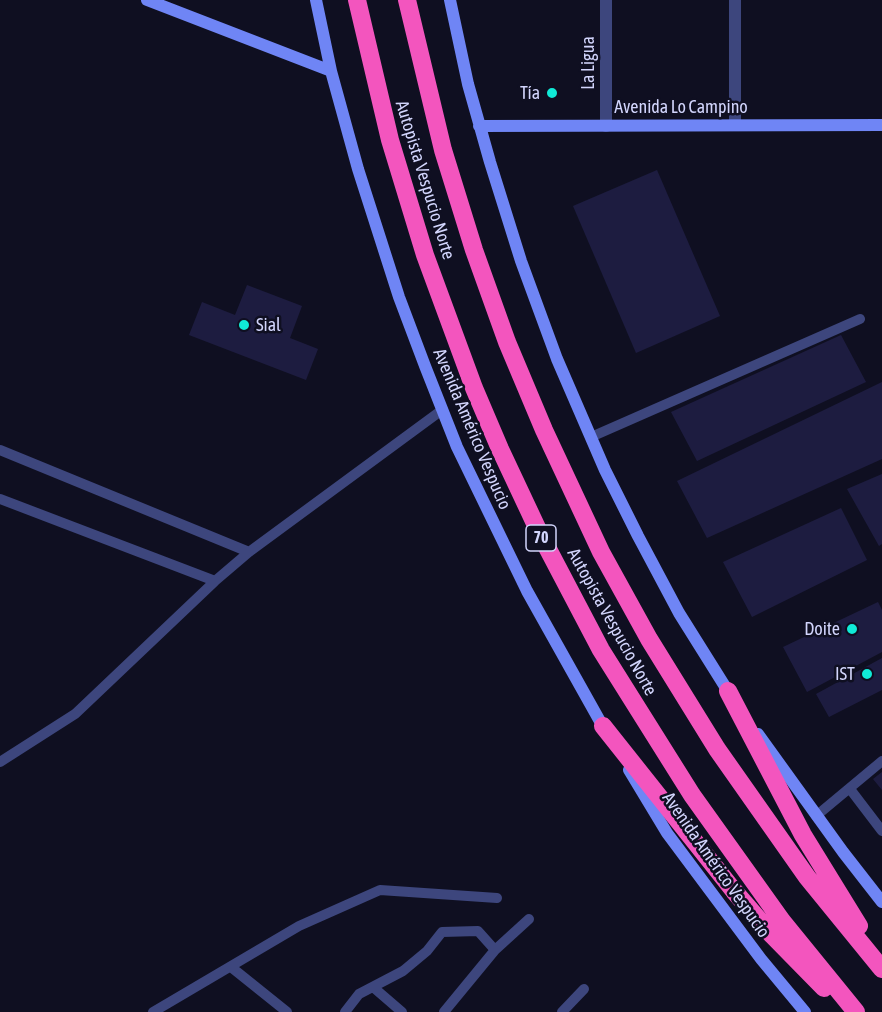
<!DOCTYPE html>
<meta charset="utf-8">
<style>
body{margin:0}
canvas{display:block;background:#0f0f21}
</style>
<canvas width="882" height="1012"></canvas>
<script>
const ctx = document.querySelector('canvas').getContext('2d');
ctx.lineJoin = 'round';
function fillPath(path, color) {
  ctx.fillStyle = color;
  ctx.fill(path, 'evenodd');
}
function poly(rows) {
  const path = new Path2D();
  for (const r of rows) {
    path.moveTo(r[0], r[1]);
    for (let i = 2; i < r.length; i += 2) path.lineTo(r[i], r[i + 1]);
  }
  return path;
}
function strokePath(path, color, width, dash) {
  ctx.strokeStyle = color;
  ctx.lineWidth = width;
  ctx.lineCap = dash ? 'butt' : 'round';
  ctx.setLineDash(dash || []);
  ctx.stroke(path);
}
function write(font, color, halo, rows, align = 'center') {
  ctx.font = font + ' "Asap Condensed",sans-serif';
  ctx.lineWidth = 5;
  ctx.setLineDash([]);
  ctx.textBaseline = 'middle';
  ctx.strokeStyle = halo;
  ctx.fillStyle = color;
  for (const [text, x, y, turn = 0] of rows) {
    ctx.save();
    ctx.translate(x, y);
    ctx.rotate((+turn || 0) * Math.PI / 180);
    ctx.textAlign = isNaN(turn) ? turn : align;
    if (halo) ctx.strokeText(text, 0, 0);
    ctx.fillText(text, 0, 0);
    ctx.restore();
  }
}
fillPath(poly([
 [657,170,720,316,636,353,573,206],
 [247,285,302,306,290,338,318,349,306,380,189,335,202,302,235,315],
 [841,335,866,382,697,461,671,412],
 [882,382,882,459,707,538,677,481],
 [882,474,882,544,879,546,847,489],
 [841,508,867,560,752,617,723,562],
 [878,602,882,610,882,652,807,692,783,647],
 [882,658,882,690,829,717,816,694],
 [882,772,882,790,873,779]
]), '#1d1c40');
strokePath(poly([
 [591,437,860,319],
 [0,450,249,552],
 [0,499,215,581],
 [0,762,75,714,215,581,249,552,442,410],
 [850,789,882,831],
 [816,816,882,761],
 [231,967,287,1012],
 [373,987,402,1012],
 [153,1012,299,926,380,890,497,898],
 [345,1012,359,994,403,971,427,951,442,932,478,931,495,950],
 [444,1012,495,950,529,919],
 [562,1012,584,989]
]), '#3d467d', 10);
strokePath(poly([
 [735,0,735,125],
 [606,126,606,0]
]), '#3d467d', 12);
strokePath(poly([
 [147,0,331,71],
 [316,0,331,71,358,169,399,297,425,366,457,447,527,591,606,732],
 [450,0,468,84,490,162,521,261,557,359,605,470,638,536,679,613,731,696],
 [479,126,882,125],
 [758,734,843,852,882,902],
 [629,770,667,833,761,959,805,1012]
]), '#6f85f5', 12);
strokePath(poly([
 [357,0,390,140,425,255,474,388,500,449,539,532,601,650,692,795,782,921,856,1012],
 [407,0,443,150,474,250,507,342,544,430,601,552,649,639,717,749,807,877,882,969],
 [728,691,803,835,859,926],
 [603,726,734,891,772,935,824,988]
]), '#f355be', 18);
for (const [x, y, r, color] of [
 [552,93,6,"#10ead7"],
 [244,325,6,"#10ead7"],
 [852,629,6,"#10ead7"],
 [867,674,6,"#10ead7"]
]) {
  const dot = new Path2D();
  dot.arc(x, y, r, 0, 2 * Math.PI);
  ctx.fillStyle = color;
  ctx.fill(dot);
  strokePath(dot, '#0f0f21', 2);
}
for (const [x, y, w] of [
 [541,538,30]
]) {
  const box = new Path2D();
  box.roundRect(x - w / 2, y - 13, w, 26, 4.5);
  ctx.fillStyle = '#0f0f21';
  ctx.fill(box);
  strokePath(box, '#d2d5fc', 1.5);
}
write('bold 16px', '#d2d5fc', null, [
 ["70",541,538]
]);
write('18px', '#d2d5fc', '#0f0f21', [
 ["La Ligua",588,63,-90],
 ["Avenida Lo Campino",681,107],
 ["Autopista Vespucio Norte",425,180,73],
 ["Avenida Américo Vespucio",472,429,67],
 ["Autopista Vespucio Norte",612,622,61],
 ["Avenida Américo Vespucio",716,865,55]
]);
write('18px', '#d2d5fc', '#0f0f21', [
 ["Tía",540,93],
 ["Sial",256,325,"left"],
 ["Doite",840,629],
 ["IST",855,674]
], 'right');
</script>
